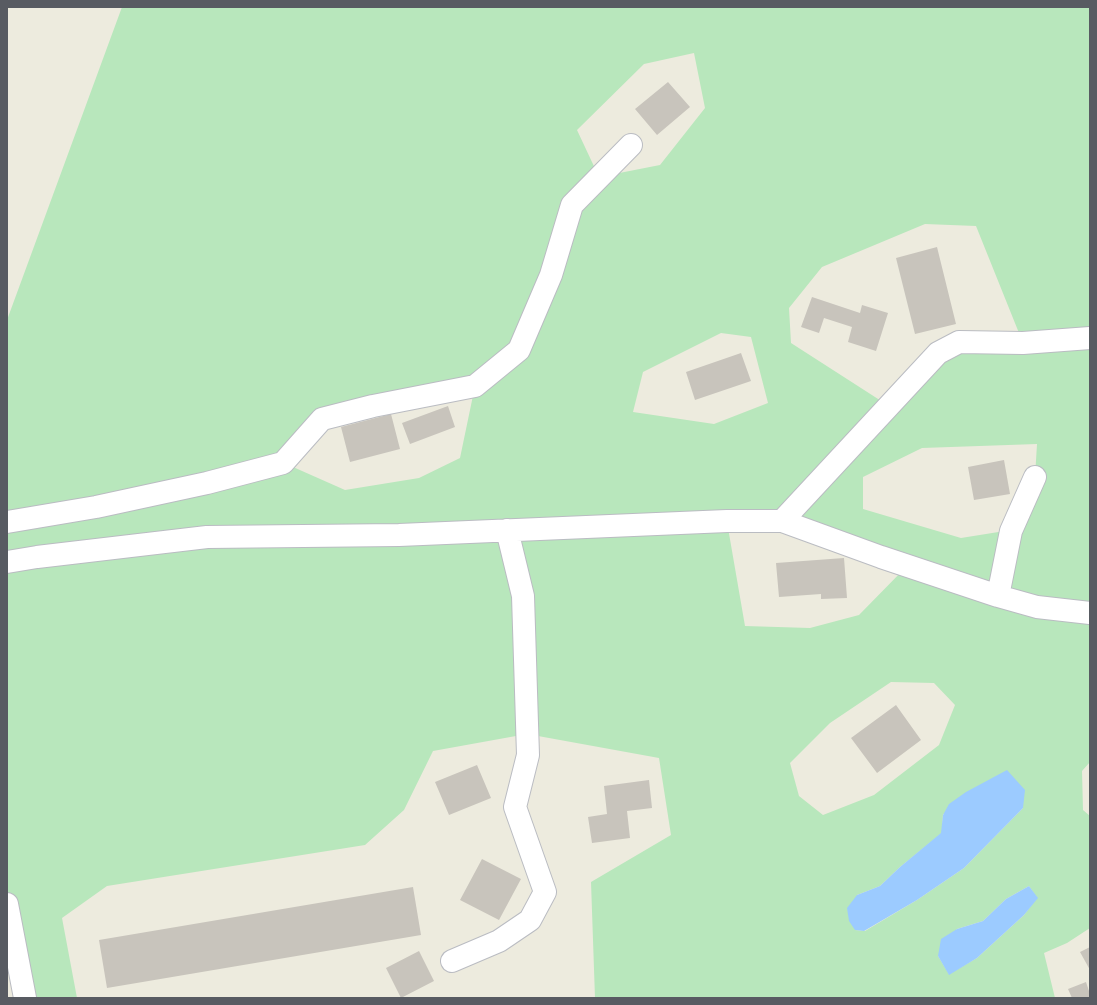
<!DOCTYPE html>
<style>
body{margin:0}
#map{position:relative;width:1097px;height:1005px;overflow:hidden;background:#edebde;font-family:Roboto,sans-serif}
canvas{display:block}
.frame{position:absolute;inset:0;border:8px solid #585b62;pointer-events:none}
</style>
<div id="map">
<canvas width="1097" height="1005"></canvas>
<div class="frame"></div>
</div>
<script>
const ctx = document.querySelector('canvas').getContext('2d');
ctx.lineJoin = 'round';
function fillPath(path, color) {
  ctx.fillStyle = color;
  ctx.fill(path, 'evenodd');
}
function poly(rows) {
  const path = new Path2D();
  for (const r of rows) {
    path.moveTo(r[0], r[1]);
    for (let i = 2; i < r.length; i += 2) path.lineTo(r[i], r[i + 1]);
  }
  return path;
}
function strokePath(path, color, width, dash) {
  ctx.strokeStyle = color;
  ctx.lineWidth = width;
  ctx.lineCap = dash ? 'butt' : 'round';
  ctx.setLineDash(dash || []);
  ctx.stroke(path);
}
fillPath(poly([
 [122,7,1090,7,1090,762,1082,771,1083,810,1090,816,1090,928,1067,943,1044,953,1055,998,595,998,591,882,671,835,659,758,527,734,433,751,404,810,365,845,107,886,62,918,77,998,25,998,7,904,7,320],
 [694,53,705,108,660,165,599,177,577,130,644,64],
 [925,224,976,226,1023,343,938,353,889,406,791,343,789,308,822,267],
 [721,333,751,337,768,403,714,424,633,412,643,372],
 [475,386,460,458,419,478,345,490,284,463,322,419],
 [1037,444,1035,477,1011,530,961,538,863,509,863,477,922,448],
 [782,521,907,566,859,615,810,628,745,626,727,522],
 [891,682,934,683,955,705,939,745,874,795,823,815,799,796,790,763,830,723],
 [1023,808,964,868,917,900,865,931,855,930,857,895,880,886,900,867,942,833,943,814],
 [1029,886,1037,898,1024,915,977,958,949,974,938,956,957,929,983,921,1006,899]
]), '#b8e7bc');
fillPath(poly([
 [1007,770,1025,790,1023,808,964,868,917,900,864,931,855,930,849,921,847,908,857,895,880,886,900,867,941,833,943,815,949,804,966,792],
 [1029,886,1038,898,1024,915,977,958,949,975,938,956,941,939,957,929,983,921,1006,899]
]), '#9ccbff');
fillPath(poly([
 [668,82,690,107,657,135,635,109],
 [937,247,956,324,915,334,896,258],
 [812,297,860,313,862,305,888,313,876,351,848,342,852,327,824,318,819,333,801,327],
 [741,353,751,381,695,400,686,372],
 [448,406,455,427,410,444,402,423],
 [391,414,400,449,350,462,341,427],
 [1004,460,1010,494,974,500,968,467],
 [844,558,847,598,821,599,821,594,779,597,776,563],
 [896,705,921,740,877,773,851,738],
 [477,765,491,798,449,815,435,782],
 [649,780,652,808,627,811,630,838,592,843,588,817,607,814,604,786],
 [482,859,521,879,499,920,460,900],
 [413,887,421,935,107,988,99,940],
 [1090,947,1090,970,1080,952],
 [419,951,434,981,401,998,386,968],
 [1086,982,1090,994,1090,998,1072,998,1068,989]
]), '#c8c4bc');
const minor = poly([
 [782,521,938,353,959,342,1023,343,1090,338],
 [7,522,96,507,207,483,283,463,322,419,373,406,475,386,519,350,551,275,572,205,631,145],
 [7,562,37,557,207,537,399,535,727,521,782,521,881,557,998,596,1037,607,1090,613],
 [998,596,1011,531,1035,477],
 [7,904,25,998],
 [452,961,499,941,530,920,545,892,515,807,528,755,523,596,507,530]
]);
strokePath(minor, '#babcc2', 24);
strokePath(minor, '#fff', 22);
</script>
